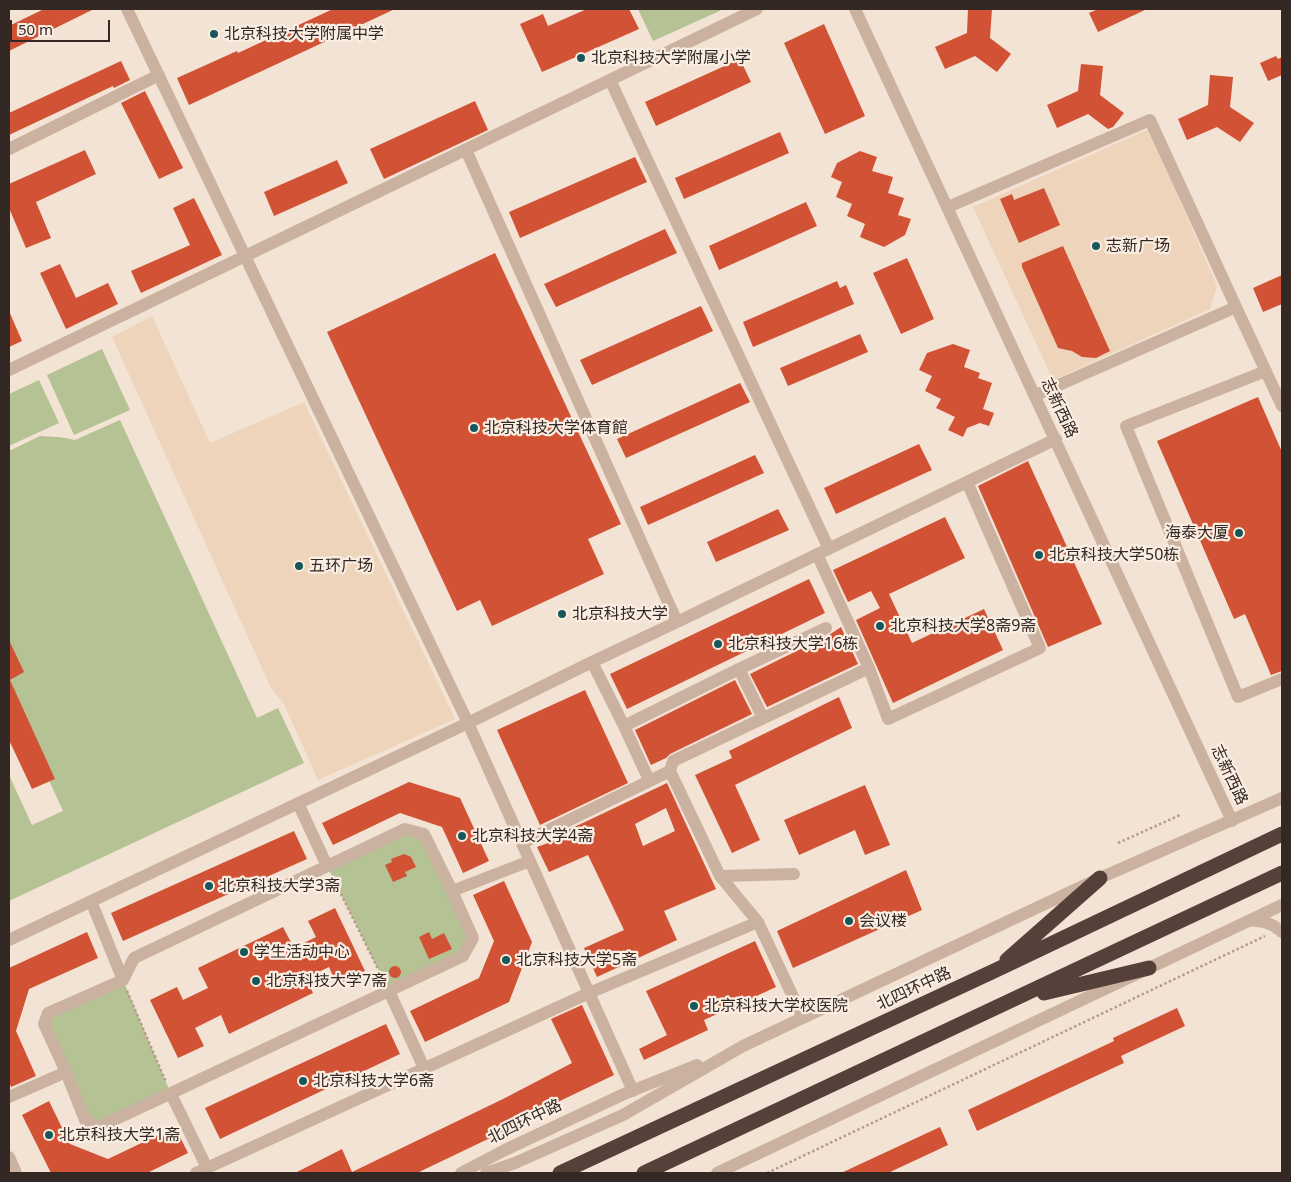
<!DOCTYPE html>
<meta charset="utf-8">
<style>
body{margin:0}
#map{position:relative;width:1291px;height:1182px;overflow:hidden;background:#f3e3d5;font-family:"Noto Sans",sans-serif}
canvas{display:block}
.frame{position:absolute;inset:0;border:10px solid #342824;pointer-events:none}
.scale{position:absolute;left:10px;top:20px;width:100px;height:22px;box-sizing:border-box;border:2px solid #342824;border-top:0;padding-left:6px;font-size:15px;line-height:18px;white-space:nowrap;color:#342824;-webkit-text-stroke:4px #faede1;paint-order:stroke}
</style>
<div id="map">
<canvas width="1291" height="1182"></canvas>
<div class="frame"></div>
<div class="scale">50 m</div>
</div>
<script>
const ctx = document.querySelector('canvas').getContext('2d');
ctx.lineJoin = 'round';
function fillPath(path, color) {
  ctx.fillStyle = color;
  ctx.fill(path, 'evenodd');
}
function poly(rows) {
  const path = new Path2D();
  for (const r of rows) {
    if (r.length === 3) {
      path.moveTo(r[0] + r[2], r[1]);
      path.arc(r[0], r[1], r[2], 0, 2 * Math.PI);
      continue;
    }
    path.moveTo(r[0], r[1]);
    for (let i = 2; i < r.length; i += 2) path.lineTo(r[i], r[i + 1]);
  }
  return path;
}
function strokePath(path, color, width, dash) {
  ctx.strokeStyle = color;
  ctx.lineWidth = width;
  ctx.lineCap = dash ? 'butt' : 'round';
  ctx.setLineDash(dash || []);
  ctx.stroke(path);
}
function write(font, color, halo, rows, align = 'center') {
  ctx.font = font + ' "Noto Sans","Noto Sans SC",sans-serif';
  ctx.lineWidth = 4.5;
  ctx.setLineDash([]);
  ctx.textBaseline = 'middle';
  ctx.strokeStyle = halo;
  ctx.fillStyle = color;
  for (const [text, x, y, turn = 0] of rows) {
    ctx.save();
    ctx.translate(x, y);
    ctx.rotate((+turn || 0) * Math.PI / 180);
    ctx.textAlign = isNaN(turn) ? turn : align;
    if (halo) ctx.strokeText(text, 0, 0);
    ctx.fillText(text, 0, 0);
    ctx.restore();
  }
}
fillPath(poly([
 [638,9,724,9,653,41],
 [102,349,130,410,74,435,47,375],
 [39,380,59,423,9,446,9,394],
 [120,420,257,718,278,708,304,763,9,901,9,775,32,825,63,811,9,692,9,451,40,436,59,437,75,440],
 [405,829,424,834,473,938,463,956,389,991,327,866],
 [123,980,171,1094,99,1127,85,1120,44,1024,48,1013]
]), '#b5c294');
fillPath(poly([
 [1149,129,1217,286,1210,309,1053,380,973,207],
 [152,316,210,443,304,402,455,719,318,780,284,704,271,688,112,337]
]), '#edd4ba');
fillPath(poly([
 [44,9,94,9,9,51,9,26],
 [333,9,395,9,189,105,177,78,237,51,238,53],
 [587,9,629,9,639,29,542,72,520,24,543,14,548,26],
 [968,9,992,9,990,38,1011,54,997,72,975,56,945,69,935,47,967,33],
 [1098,9,1147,9,1098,32,1089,13],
 [824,24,865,116,825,134,784,43],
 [1276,56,1278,59,1282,57,1282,75,1268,81,1260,63],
 [740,59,751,82,656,126,645,102],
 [121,61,130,80,114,88,113,86,9,135,9,113],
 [1081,64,1103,66,1100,95,1124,113,1113,127,1108,129,1088,114,1057,128,1047,105,1078,91],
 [1210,75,1233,77,1230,107,1254,123,1240,142,1217,127,1187,140,1178,119,1208,105],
 [145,91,183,168,159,179,121,103],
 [475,101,488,130,384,179,370,149],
 [780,132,789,153,684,199,675,178],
 [85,150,96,174,36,202,51,238,26,248,9,208,9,184],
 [860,151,877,157,872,171,893,177,888,193,904,198,898,215,911,219,905,235,884,247,860,237,865,224,847,216,852,204,836,197,842,182,831,177,837,163],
 [635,157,647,182,520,238,509,212],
 [337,160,348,183,274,216,264,192],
 [1044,188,1060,225,1019,243,1000,199,1012,194,1014,200],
 [194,198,222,255,141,293,131,271,190,245,173,208],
 [806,202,817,226,719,270,709,246],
 [665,229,677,253,556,307,544,284],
 [1063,246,1110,351,1096,358,1082,357,1072,351,1058,348,1022,267,1022,263],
 [495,253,621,524,588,539,604,574,492,626,480,600,457,611,327,332],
 [907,258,934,319,901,334,873,273],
 [60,264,76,298,108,283,118,304,66,329,40,273],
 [1282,275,1282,304,1263,312,1253,288],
 [837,281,840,288,846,285,854,304,753,347,743,322],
 [701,306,713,331,592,385,580,360],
 [9,311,22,341,9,347],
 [860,334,868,352,788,386,780,368],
 [953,344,970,350,964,367,980,373,978,378,992,383,983,409,994,413,989,426,980,423,967,428,963,437,948,430,955,417,936,408,941,399,925,391,932,376,919,370,927,353],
 [740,383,750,402,626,458,617,439],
 [1258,397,1282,452,1282,671,1271,675,1245,614,1234,619,1157,441],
 [919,444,932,470,836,514,824,488],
 [755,455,764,473,648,525,640,507],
 [1028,461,1102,624,1048,647,978,486],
 [778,509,789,530,716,562,707,542],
 [945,517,965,558,889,594,912,643,984,609,1003,650,893,703,856,620,880,608,871,591,848,602,833,570],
 [809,579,825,613,627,709,610,674],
 [841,627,858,664,767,707,750,674,829,635],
 [9,640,24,672,10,680,55,779,32,789,9,740],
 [735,680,752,714,670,754,666,758,651,765,635,730],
 [585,690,628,783,540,825,497,730],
 [839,697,852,728,735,785,760,840,732,853,695,775,732,758,729,751],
 [409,782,460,798,489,861,463,873,442,827,400,813,333,845,322,823],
 [667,783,716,889,664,911,677,940,597,977,584,948,624,930,588,855,549,872,537,847,548,843,547,840],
 [666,808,675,831,643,846,635,824],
 [865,785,890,845,865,855,855,830,799,855,784,820],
 [294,831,307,859,123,941,111,913],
 [404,854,411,857,416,867,405,872,407,876,393,882,385,865,392,862,391,859],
 [906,870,922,910,793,968,777,931],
 [504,881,532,942,509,1002,425,1042,410,1011,479,978,494,941,473,895],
 [335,908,365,971,337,985,329,967,306,978,313,993,229,1034,221,1015,195,1028,204,1046,178,1058,150,1000,177,987,183,1000,208,988,198,968,283,927,294,948,316,937,308,921],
 [87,932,98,958,29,989,16,1031,36,1076,11,1087,9,1082,9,968],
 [429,932,432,939,444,933,452,949,429,959,419,937],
 [755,941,776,987,704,1020,708,1030,644,1060,639,1049,667,1035,646,991],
 [395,972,6],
 [582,1005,614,1075,512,1124,513,1127,417,1173,295,1173,342,1149,352,1172,503,1099,572,1063,551,1019],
 [1177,1008,1185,1026,1121,1056,1124,1063,977,1131,968,1110,1114,1041,1113,1038],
 [386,1024,400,1054,220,1139,205,1108],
 [49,1101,70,1144,108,1159,175,1127,188,1153,147,1173,51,1173,22,1115],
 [940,1127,948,1145,888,1173,841,1173]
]), '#d15234');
strokePath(poly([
 [1118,843,1180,815],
 [332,876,383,979],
 [127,991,166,1082],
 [767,1173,1265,936]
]), '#b79b8a', 2.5, [2.5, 2.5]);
strokePath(poly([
 [127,9,468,723,633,1091],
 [855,9,1232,821],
 [610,80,829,549],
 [9,149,159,75],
 [466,150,677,622],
 [948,207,1150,120,1236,307,1036,395],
 [1236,307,1282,406],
 [9,370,757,9],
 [1266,371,1126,426,1238,697,1282,679],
 [592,662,624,726],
 [869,668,888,719,1040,648,967,482],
 [763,718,739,669,826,628],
 [670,771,720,876,794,874],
 [649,780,624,726,739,669],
 [298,803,327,866],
 [522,843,670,771,673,761,869,668,817,554],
 [720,876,758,922],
 [91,901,123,980],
 [1250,920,1265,922,1274,926,1282,932],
 [9,940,468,723,592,662,677,622,1056,439],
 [389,991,424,1068],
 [66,1072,85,1120,99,1127,463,956,473,938,452,891],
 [171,1094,207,1168],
 [9,1097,66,1072,44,1024,48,1013,123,980,134,958,405,829,424,834,452,891,530,861],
 [9,1157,16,1173],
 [196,1173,589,993,758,922,803,1018],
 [461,1173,505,1150,624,1094,697,1065],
 [486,1173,515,1163,623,1115,743,1046,1100,878,1282,798],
 [717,1173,1282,905]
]), '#cbb2a0', 12);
strokePath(poly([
 [1007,960,1100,878],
 [1044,993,1149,968],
 [560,1173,994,971,1282,834],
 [644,1173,1282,873]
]), '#56413a', 15);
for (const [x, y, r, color] of [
 [214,34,5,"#165859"],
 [581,58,5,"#165859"],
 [1096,246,5,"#165859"],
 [474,428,5,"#165859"],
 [1239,533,5,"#165859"],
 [1039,555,5,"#165859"],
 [299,566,5,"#165859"],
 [562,614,5,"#165859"],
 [880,626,5,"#165859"],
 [718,644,5,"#165859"],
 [462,836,5,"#165859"],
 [209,886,5,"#165859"],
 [849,921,5,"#165859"],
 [244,952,5,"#165859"],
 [506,960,5,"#165859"],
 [256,981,5,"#165859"],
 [694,1006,5,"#165859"],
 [303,1081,5,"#165859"],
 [49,1135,5,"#165859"]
]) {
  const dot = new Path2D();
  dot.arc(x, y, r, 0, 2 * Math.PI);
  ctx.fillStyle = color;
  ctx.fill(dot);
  strokePath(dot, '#faede1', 2);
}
write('16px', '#342824', '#faede1', [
 ["北京科技大学附属中学",224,34],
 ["北京科技大学附属小学",591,58],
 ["志新广场",1106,246],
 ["北京科技大学体育館",484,428],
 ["海泰大厦",1229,533,"right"],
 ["北京科技大学50栋",1049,555],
 ["五环广场",309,566],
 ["北京科技大学",572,614],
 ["北京科技大学8斋9斋",890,626],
 ["北京科技大学16栋",728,644],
 ["北京科技大学4斋",472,836],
 ["北京科技大学3斋",219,886],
 ["会议楼",859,921],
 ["学生活动中心",254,952],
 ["北京科技大学5斋",516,960],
 ["北京科技大学7斋",266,981],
 ["北京科技大学校医院",704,1006],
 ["北京科技大学6斋",313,1081],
 ["北京科技大学1斋",59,1135]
], 'left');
write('16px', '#342824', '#faede1', [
 ["志新西路",1059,408,65],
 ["志新西路",1229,775,65],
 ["北四环中路",914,989,-25],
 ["北四环中路",525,1122,-26]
]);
</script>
